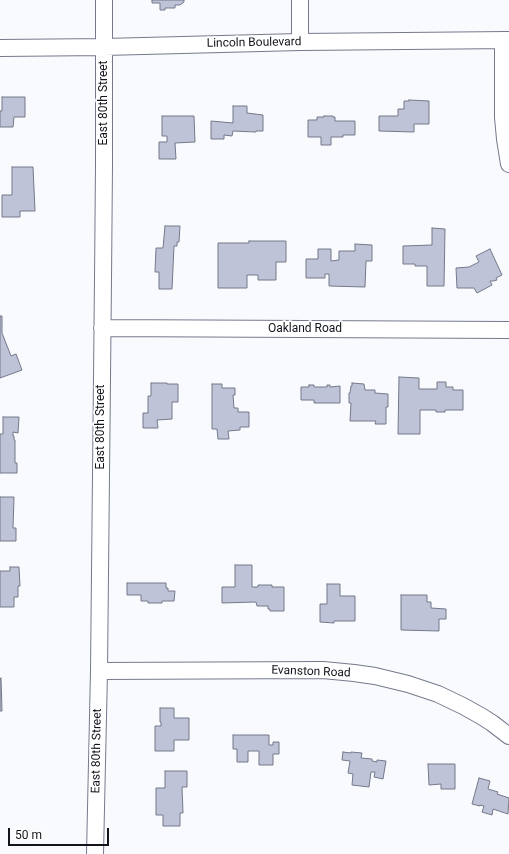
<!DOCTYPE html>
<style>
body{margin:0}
#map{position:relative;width:509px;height:854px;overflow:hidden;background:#f9fafe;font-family:Roboto,sans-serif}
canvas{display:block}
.scale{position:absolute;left:8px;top:828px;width:101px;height:18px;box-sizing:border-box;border:2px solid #12141b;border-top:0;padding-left:5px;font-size:12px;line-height:14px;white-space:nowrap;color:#12141b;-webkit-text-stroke:3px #fff;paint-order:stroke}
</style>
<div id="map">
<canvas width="509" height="854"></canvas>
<div class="scale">50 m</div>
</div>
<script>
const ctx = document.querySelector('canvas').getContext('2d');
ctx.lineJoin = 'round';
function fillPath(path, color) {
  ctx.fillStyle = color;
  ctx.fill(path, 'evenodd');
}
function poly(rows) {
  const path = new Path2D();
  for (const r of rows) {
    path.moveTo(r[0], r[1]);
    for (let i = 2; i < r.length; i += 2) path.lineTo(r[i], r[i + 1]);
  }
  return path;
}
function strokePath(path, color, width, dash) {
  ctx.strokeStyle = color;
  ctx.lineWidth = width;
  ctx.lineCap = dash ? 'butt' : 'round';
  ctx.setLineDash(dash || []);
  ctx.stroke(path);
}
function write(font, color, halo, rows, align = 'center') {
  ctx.font = font + ' Roboto,sans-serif';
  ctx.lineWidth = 3.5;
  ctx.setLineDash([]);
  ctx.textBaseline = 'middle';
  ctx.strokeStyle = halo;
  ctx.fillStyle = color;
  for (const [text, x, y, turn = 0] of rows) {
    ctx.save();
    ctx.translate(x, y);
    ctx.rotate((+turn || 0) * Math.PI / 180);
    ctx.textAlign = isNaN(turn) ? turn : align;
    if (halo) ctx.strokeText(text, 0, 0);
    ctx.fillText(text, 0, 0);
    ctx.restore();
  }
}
const building = poly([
 [152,0,184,0,184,2,180,5,175,5,175,8,165,8,165,10,160,10,160,3,152,3,152,0],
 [2,97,25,97,25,117,14,117,13,127,0,127,0,111,2,111,2,97],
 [409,100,429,101,429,124,414,124,414,132,379,131,379,116,398,116,398,109,404,109,404,101,409,101,409,100],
 [233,106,247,106,247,113,263,115,263,131,256,131,256,132,233,131,232,136,224,135,224,139,211,139,211,121,233,123,233,106],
 [162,116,194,116,195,142,175,143,176,159,159,159,159,142,167,142,167,136,162,136,162,116],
 [324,116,333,116,333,117,335,117,335,121,355,121,355,135,343,135,343,137,331,137,331,145,321,145,321,137,308,137,308,120,317,120,317,117,324,117,324,116],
 [12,167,33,167,35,211,20,211,20,217,2,217,2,195,12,195,12,167],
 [165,226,180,226,179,242,177,242,177,246,174,246,172,289,159,289,159,272,155,272,156,248,163,248,165,226],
 [432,228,445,229,444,286,427,286,427,266,415,266,415,264,403,264,403,246,432,245,432,228],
 [249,241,286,241,286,262,276,262,276,280,258,280,258,275,247,275,247,288,218,288,218,243,249,243,249,241],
 [355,244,372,245,372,261,366,261,365,287,329,286,329,274,325,274,325,278,306,278,306,259,318,259,318,249,331,249,331,261,339,260,339,251,355,251,355,244],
 [490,249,502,275,496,278,497,280,493,281,490,281,492,285,477,293,474,288,457,288,456,268,469,267,479,262,476,256,490,249],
 [0,316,2,316,2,333,11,356,16,354,22,370,0,378,0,316],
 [399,377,419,378,419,389,437,389,437,382,446,382,446,387,453,387,453,390,463,390,463,410,445,410,445,412,436,412,436,410,420,410,420,434,398,434,399,377],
 [151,383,167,383,167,384,178,384,178,402,172,402,172,419,157,420,158,428,143,428,143,413,148,413,148,396,151,396,151,383],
 [352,383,364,384,365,390,375,390,375,393,388,394,388,407,386,407,386,424,375,424,376,421,350,421,351,403,349,403,349,393,350,393,351,386,352,386,352,383],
 [212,384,222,384,222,388,235,388,235,395,233,395,234,408,238,408,238,412,249,412,249,427,240,427,240,430,228,431,229,439,218,439,217,429,212,429,212,384],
 [309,385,314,385,314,387,327,387,327,385,330,385,330,387,340,386,340,403,314,403,314,400,301,400,301,387,309,387,309,385],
 [3,417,19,417,18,433,13,432,13,436,14,436,14,440,15,440,15,463,17,463,17,473,0,473,0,434,3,434,3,417],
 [0,497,14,497,13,528,16,528,16,541,0,541,0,497],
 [235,565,252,565,252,587,258,587,258,585,272,585,272,587,284,587,284,611,270,611,270,609,268,609,268,606,257,606,256,602,222,603,222,587,235,587,235,565],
 [10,567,19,567,20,586,18,586,18,597,14,597,14,607,0,607,0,571,10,571,10,567],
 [127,583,166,583,166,588,168,588,168,591,175,591,174,601,162,601,162,603,148,603,148,601,141,601,141,595,127,595,127,583],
 [327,584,340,584,340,596,355,596,355,621,334,621,334,623,320,622,320,604,327,604,327,584],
 [401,595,427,595,427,602,431,602,431,608,446,609,446,619,439,619,439,631,401,630,401,595],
 [1,678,2,711,0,711,0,679,1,678],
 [160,708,174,708,174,718,189,718,189,740,174,740,174,751,155,751,155,726,161,726,161,722,160,722,160,708],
 [233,735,269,735,269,745,273,745,273,742,279,742,279,754,273,754,273,765,259,765,259,751,248,751,248,762,237,762,237,749,233,749,233,735],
 [343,752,351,753,351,752,362,753,361,758,372,759,372,761,377,762,377,760,386,761,383,779,374,777,375,772,371,772,369,787,352,785,353,774,348,773,350,761,342,760,343,752],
 [428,764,455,764,455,789,441,789,441,784,429,785,428,764],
 [165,771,187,771,187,787,182,787,183,813,180,813,180,826,163,826,163,815,156,815,156,788,165,788,165,771],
 [479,778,490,781,488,789,498,792,497,794,509,798,508,814,493,809,492,815,482,812,484,806,480,805,480,806,472,804,479,778]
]);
fillPath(building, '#bfc3d7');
strokePath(building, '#74788a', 1);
const minor = poly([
 [300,0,300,42],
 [503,40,503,117,505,139,509,164],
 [0,48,104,47,300,42,509,40],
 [102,328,509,330],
 [99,671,323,670,354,673,375,676,408,684,438,694,463,706,481,716,492,723,509,736],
 [95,854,99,671,103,279,104,165,104,0]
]);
strokePath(minor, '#75798c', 18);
strokePath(minor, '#fff', 16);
write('12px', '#12141b', '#fff', [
 ["Lincoln Boulevard",254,43,-1],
 ["East 80th Street",104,103,-90],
 ["Oakland Road",305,329],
 ["East 80th Street",101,427,-90],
 ["Evanston Road",311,672,2],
 ["East 80th Street",97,751,-89]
]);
</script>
